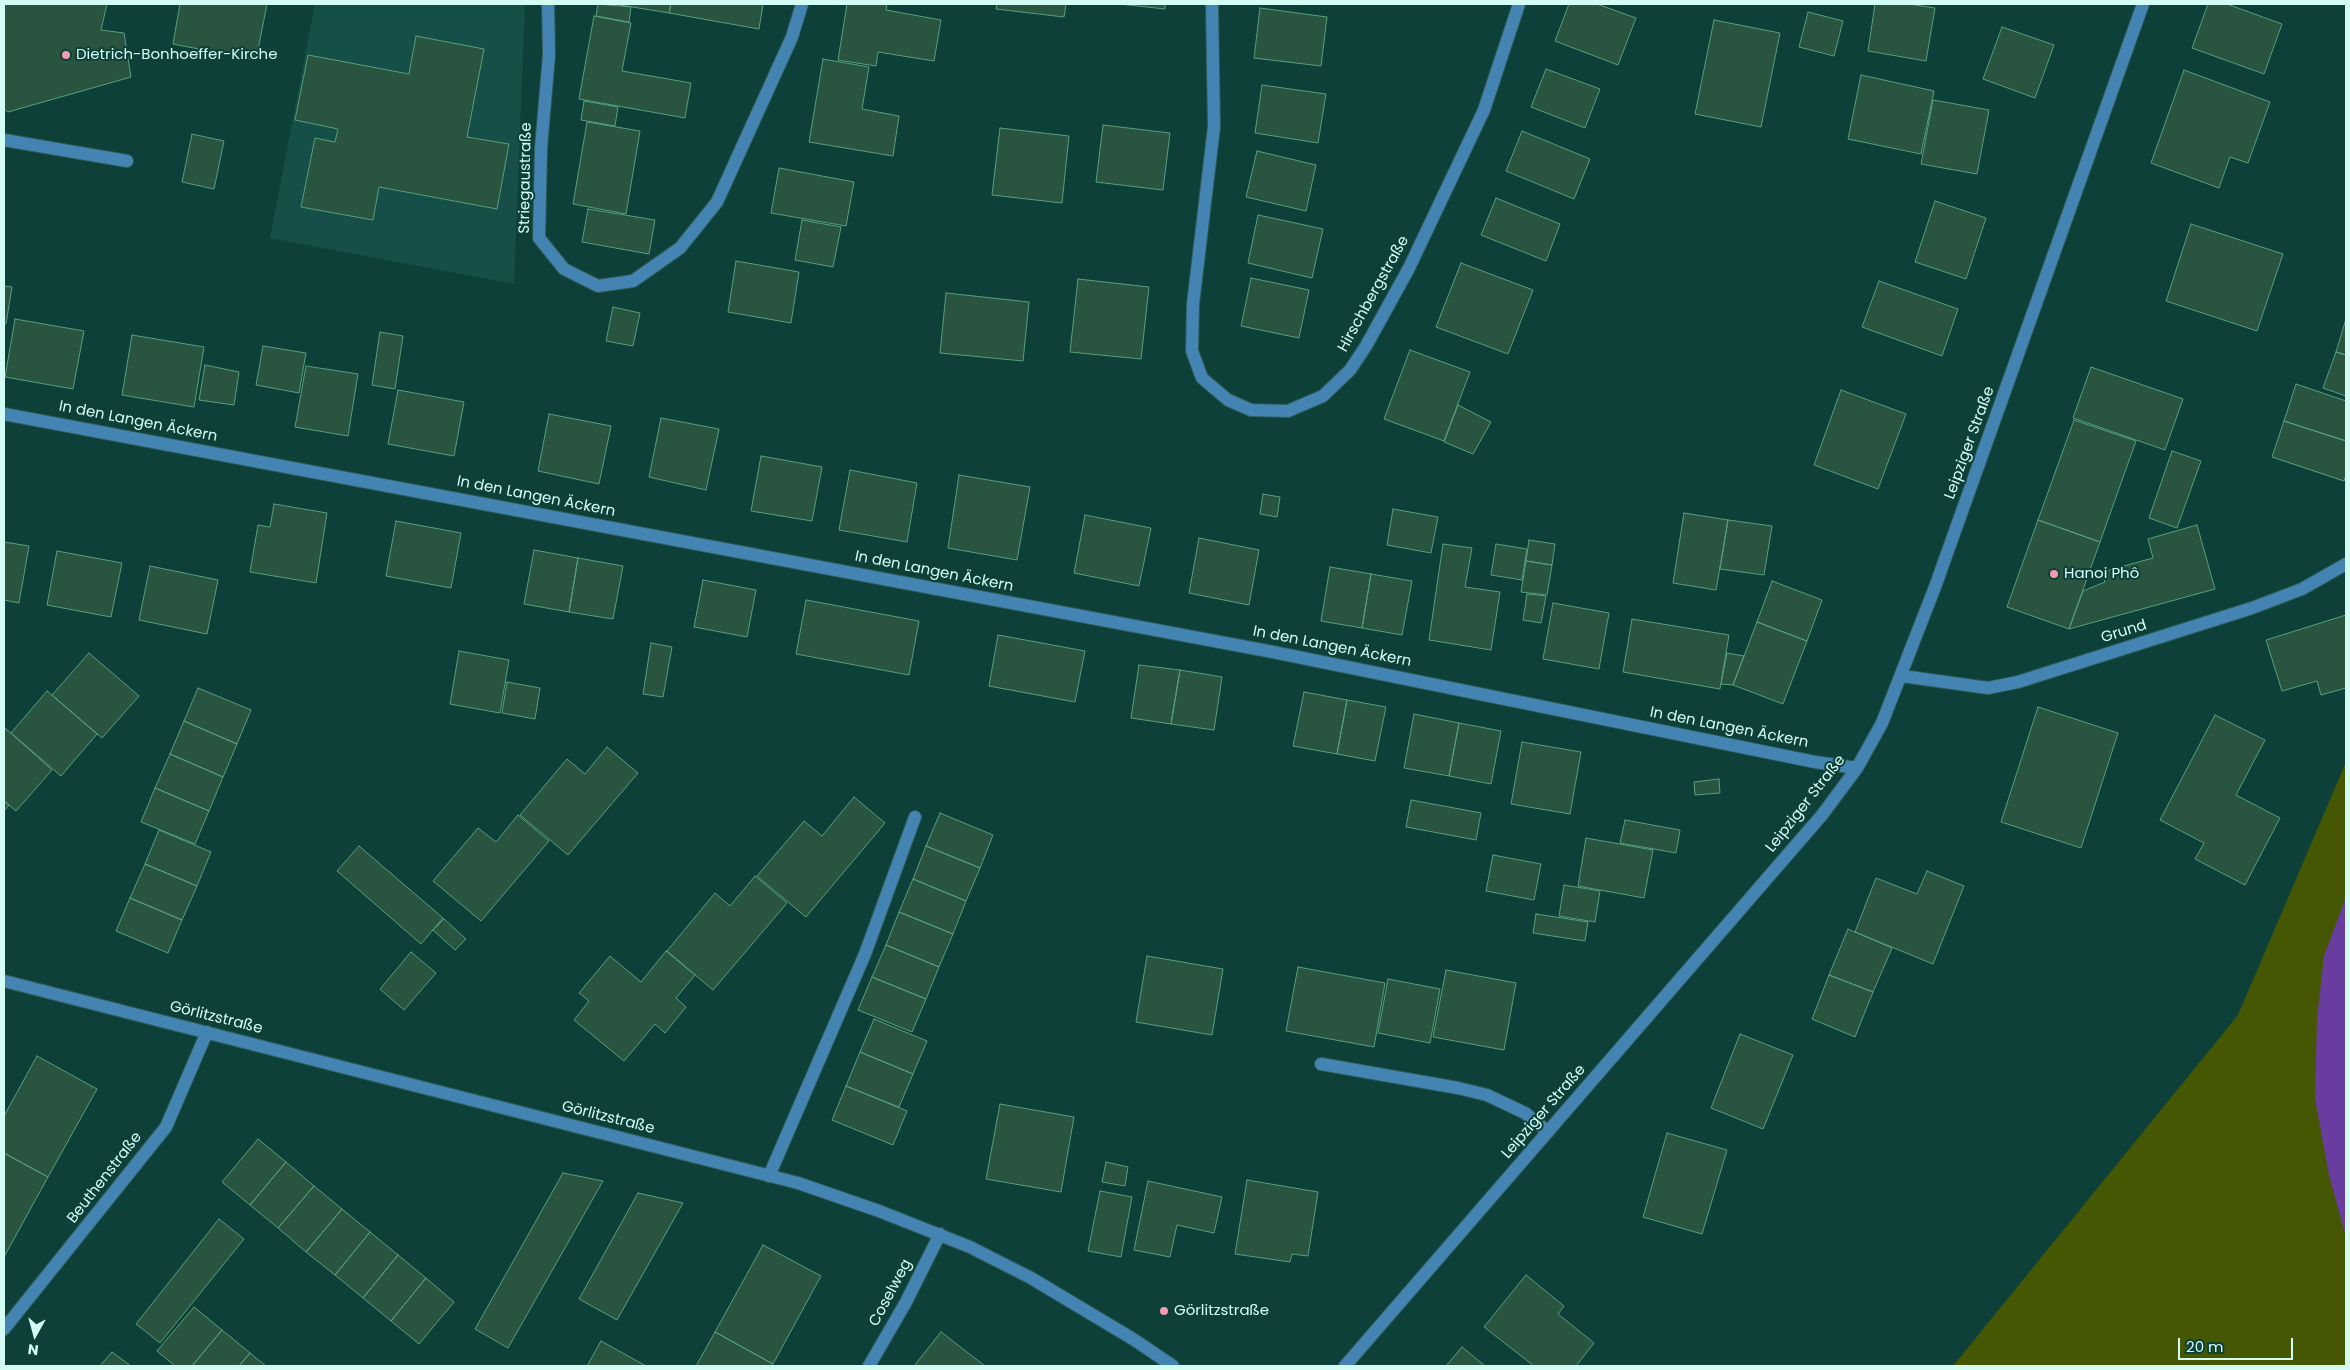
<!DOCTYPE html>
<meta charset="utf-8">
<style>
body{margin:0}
#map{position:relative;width:2350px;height:1370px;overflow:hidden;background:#0d4039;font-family:Poppins,sans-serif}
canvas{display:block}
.frame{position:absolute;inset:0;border:5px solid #d3fdf4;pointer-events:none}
.north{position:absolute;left:10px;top:1310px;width:50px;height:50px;-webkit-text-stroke:4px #0d4039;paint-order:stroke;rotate:187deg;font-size:14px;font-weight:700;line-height:20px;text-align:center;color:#d3fdf4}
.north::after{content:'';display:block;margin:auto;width:18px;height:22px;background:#d3fdf4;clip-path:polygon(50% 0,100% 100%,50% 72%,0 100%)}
.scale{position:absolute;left:2178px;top:1338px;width:115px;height:22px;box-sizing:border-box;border:2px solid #d3fdf4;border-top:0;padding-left:6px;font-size:15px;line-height:18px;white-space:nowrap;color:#d3fdf4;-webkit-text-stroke:4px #0d4039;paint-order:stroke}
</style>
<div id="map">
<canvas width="2350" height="1370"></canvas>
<div class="frame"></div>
<div class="north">N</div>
<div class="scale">20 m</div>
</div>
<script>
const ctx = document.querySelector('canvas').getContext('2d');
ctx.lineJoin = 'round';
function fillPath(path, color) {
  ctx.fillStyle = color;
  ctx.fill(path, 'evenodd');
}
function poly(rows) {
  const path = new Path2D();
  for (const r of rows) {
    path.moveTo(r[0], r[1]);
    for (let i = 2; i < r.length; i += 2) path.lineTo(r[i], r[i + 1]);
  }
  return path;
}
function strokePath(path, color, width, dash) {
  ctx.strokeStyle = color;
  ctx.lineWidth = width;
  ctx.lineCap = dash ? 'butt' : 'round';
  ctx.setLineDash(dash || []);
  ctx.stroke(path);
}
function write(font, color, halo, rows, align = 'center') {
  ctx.font = font + ' Poppins,sans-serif';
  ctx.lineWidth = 4;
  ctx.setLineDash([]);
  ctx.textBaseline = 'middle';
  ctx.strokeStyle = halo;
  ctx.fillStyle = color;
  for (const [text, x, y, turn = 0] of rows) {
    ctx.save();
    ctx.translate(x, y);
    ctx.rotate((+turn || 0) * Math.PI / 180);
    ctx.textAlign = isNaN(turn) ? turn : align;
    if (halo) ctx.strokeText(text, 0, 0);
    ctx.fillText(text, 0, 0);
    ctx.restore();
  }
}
fillPath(poly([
 [315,4,525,4,514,284,270,238]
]), '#154f47');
fillPath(poly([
 [2346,762,2346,1366,1953,1366,2238,1015]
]), '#465704');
fillPath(poly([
 [2346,897,2346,1237,2329,1175,2315,1099,2317,1019,2324,956]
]), '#693d9f');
const building = poly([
 [4,4,107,4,101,30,124,33,131,77,8,112,4,109,4,4],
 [180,4,267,4,256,60,173,44,180,4],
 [598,4,631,7,629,22,596,16,598,4],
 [614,4,671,4,669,13,614,4],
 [671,4,763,4,759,29,669,13,671,4],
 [847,4,887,4,886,10,941,20,934,61,878,52,876,66,838,60,847,4],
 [997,4,1066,4,1064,17,996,9,997,4],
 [1119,4,1165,4,1165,9,1119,4],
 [1569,4,1597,4,1636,18,1618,65,1555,41,1569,4],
 [1875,4,1909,4,1935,8,1926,61,1868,51,1875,4],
 [2208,4,2227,4,2282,24,2264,74,2192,48,2208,4],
 [1260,8,1327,17,1321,66,1254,58,1260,8],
 [1808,12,1843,21,1834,56,1799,47,1808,12],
 [594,16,631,23,622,71,691,83,685,118,579,99,594,16],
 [1714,20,1780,33,1761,127,1695,114,1714,20],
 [2002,27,2054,45,2035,98,1983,79,2002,27],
 [416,36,484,49,467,137,509,144,497,209,379,187,373,220,301,207,315,138,335,142,338,129,295,120,308,55,409,74,416,36],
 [823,59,869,67,862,109,899,116,893,156,809,142,823,59],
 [1546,69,1600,89,1585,128,1531,107,1546,69],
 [2184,70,2270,102,2248,163,2230,157,2219,188,2151,163,2184,70],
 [1861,75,1934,91,1921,154,1848,139,1861,75],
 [1262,85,1326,94,1318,143,1255,133,1262,85],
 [1933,100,1989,110,1977,174,1921,164,1933,100],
 [584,101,618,107,615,126,581,120,584,101],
 [587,122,640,131,626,214,573,204,587,122],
 [1103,125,1170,133,1163,190,1096,182,1103,125],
 [1000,128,1069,136,1062,203,992,195,1000,128],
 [1522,131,1590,159,1574,199,1506,171,1522,131],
 [192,134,224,141,214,189,182,182,192,134],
 [1257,151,1316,165,1306,211,1246,197,1257,151],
 [779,168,854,182,846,226,771,213,779,168],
 [1496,198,1560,224,1546,261,1481,235,1496,198],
 [1935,201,1986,218,1966,279,1915,262,1935,201],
 [588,209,655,220,649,254,582,242,588,209],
 [1258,215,1323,229,1312,278,1248,263,1258,215],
 [802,220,841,227,833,267,795,260,802,220],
 [2191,224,2283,254,2257,331,2166,301,2191,224],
 [736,261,799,272,791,323,728,312,736,261],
 [1461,263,1533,290,1508,354,1436,327,1461,263],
 [1251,278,1309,290,1299,338,1241,326,1251,278],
 [1078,279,1149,287,1141,359,1070,352,1078,279],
 [1879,281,1958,309,1942,356,1862,327,1879,281],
 [4,286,12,287,6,324,4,323,4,286],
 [946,293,1029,302,1023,361,940,353,946,293],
 [613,307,640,313,633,346,606,341,613,307],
 [15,319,84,331,73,389,5,377,15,319],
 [2346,319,2346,355,2336,352,2346,319],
 [380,332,403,336,395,389,372,385,380,332],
 [132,335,204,347,194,407,122,395,132,335],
 [263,346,306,353,299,393,256,385,263,346],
 [1410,350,1470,372,1444,441,1384,419,1410,350],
 [2336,352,2346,355,2346,396,2323,388,2336,352],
 [205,365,239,372,234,405,199,400,205,365],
 [306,366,358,374,348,436,295,427,306,366],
 [2091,367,2183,399,2165,450,2073,418,2091,367],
 [2296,384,2346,401,2346,441,2284,421,2296,384],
 [398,390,464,402,454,456,388,444,398,390],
 [1841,390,1906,414,1878,489,1814,465,1841,390],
 [1458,405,1491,422,1473,454,1444,442,1458,405],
 [549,414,611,426,599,484,538,471,549,414],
 [661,418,719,429,706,490,649,477,661,418],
 [2074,420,2136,441,2100,542,2038,520,2074,420],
 [2284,421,2346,441,2346,475,2344,481,2272,457,2284,421],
 [2172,451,2201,461,2177,528,2149,518,2172,451],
 [761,456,822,467,812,521,751,511,761,456],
 [850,470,917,483,907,542,839,530,850,470],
 [959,475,1030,487,1017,560,948,548,959,475],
 [1263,494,1280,497,1277,517,1260,514,1263,494],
 [274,504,327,513,316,583,250,572,258,525,270,527,274,504],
 [1393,509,1438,517,1431,553,1387,545,1393,509],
 [1684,513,1728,520,1716,590,1673,583,1684,513],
 [1085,515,1151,528,1139,586,1074,573,1085,515],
 [1728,520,1772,526,1764,575,1720,569,1728,520],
 [2038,520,2100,542,2069,629,2007,607,2038,520],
 [396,521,461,533,451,588,386,576,396,521],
 [2197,525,2215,589,2069,629,2083,591,2105,582,2102,572,2153,558,2148,539,2197,525],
 [1199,538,1259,550,1249,605,1189,593,1199,538],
 [1529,540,1555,544,1552,565,1526,561,1529,540],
 [4,542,29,546,19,603,4,600,4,542],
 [1443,544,1472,548,1465,587,1500,592,1491,650,1429,640,1443,544],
 [1496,544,1527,549,1522,580,1491,575,1496,544],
 [534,550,578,558,569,612,524,604,534,550],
 [57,551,122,563,111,617,47,605,57,551],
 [578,558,623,566,613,619,569,612,578,558],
 [1526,561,1552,565,1547,595,1521,592,1526,561],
 [150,566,218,580,207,634,139,620,150,566],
 [1330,567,1371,574,1362,628,1321,621,1330,567],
 [1371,574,1412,581,1402,635,1362,628,1371,574],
 [703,580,756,590,747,637,694,627,703,580],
 [1772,581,1822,600,1807,641,1757,622,1772,581],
 [1527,594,1546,596,1541,623,1523,620,1527,594],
 [806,600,919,621,909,675,796,654,806,600],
 [1553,603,1609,613,1599,669,1543,659,1553,603],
 [2346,615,2346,688,2321,695,2317,681,2282,691,2266,640,2346,615],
 [1632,619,1729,635,1720,689,1623,672,1632,619],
 [1757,622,1807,641,1783,704,1733,685,1757,622],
 [998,635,1085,651,1075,702,989,686,998,635],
 [651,643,672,647,663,697,643,694,651,643],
 [459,651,509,660,500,713,450,704,459,651],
 [89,653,139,696,102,738,52,695,89,653],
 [1727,653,1744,656,1733,685,1721,684,1727,653],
 [1139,665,1180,670,1171,724,1131,718,1139,665],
 [1180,670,1222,677,1214,730,1171,724,1180,670],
 [507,682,540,688,535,719,502,713,507,682],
 [198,688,251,710,237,744,184,721,198,688],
 [47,691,97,734,61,776,11,733,47,691],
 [1304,692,1347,700,1337,754,1293,746,1304,692],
 [1347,700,1386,707,1375,761,1337,754,1347,700],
 [2038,707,2118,733,2081,848,2001,822,2038,707],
 [1414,714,1459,723,1449,776,1404,768,1414,714],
 [2215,715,2265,740,2236,795,2280,818,2245,885,2195,859,2204,843,2160,820,2215,715],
 [184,721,237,744,223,777,170,754,184,721],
 [1459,723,1501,731,1491,784,1449,776,1459,723],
 [4,727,52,770,16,811,4,801,4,727],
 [1522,742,1581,752,1570,814,1511,804,1522,742],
 [607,747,638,773,568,855,520,815,567,759,585,774,607,747],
 [170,754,223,777,209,811,155,788,170,754],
 [1719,779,1720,793,1695,795,1694,782,1719,779],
 [155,788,209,811,195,844,141,822,155,788],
 [854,797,885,823,806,917,757,876,804,821,822,836,854,797],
 [1411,800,1481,813,1476,840,1406,827,1411,800],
 [4,801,9,805,4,811,4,801],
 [940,813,993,835,980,868,926,846,940,813],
 [518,815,549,841,481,921,433,881,478,828,496,842,518,815],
 [1625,820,1680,830,1676,853,1620,843,1625,820],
 [159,830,211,852,197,886,145,864,159,830],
 [1586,838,1653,850,1644,898,1578,886,1586,838],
 [359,846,443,918,421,944,337,871,359,846],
 [926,846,980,868,966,901,913,879,926,846],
 [1493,855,1541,864,1534,900,1486,891,1493,855],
 [145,864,197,886,182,920,130,898,145,864],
 [1927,871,1964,886,1933,964,1855,932,1876,878,1917,894,1927,871],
 [755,876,787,903,713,990,667,951,715,893,730,906,755,876],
 [913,879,966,901,953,934,899,912,913,879],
 [1564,885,1600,891,1595,922,1559,916,1564,885],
 [130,898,182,920,168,953,116,931,130,898],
 [899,912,953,934,939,967,886,945,899,912],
 [1536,914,1588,922,1585,941,1533,933,1536,914],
 [444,919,466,939,455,950,433,930,444,919],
 [1848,929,1892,948,1873,992,1829,975,1848,929],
 [886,945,939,967,926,999,872,977,886,945],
 [666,951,695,975,676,998,686,1007,665,1033,655,1024,624,1061,574,1020,589,1001,579,993,610,956,641,982,666,951],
 [411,952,436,973,404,1010,380,989,411,952],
 [1147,956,1223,969,1212,1035,1136,1022,1147,956],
 [1298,967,1385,983,1374,1047,1286,1031,1298,967],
 [1446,970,1516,983,1504,1050,1433,1037,1446,970],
 [1829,975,1873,992,1855,1037,1812,1019,1829,975],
 [872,977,926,999,912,1032,858,1010,872,977],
 [1388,979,1440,989,1430,1043,1378,1033,1388,979],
 [874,1019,927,1041,913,1074,860,1052,874,1019],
 [1740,1034,1793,1055,1763,1129,1711,1108,1740,1034],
 [860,1052,913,1074,899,1107,846,1086,860,1052],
 [37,1056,97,1089,48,1177,4,1153,4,1116,37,1056],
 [846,1086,907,1111,893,1145,832,1120,846,1086],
 [1000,1104,1074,1117,1061,1192,986,1179,1000,1104],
 [1667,1133,1727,1150,1702,1234,1643,1217,1667,1133],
 [258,1139,286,1162,250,1205,222,1182,258,1139],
 [4,1153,48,1177,4,1257,4,1153],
 [286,1162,314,1186,278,1228,250,1205,286,1162],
 [1106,1162,1128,1167,1125,1186,1102,1182,1106,1162],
 [563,1173,603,1181,508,1348,475,1329,563,1173],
 [1247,1180,1318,1192,1308,1256,1292,1254,1290,1262,1235,1254,1247,1180],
 [1148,1181,1222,1197,1214,1233,1177,1225,1170,1257,1134,1250,1148,1181],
 [314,1186,342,1209,306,1252,278,1228,314,1186],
 [1100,1191,1132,1197,1121,1257,1088,1251,1100,1191],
 [638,1193,683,1203,617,1320,579,1299,638,1193],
 [342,1209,370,1232,335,1275,306,1252,342,1209],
 [219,1219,244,1239,160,1343,136,1324,219,1219],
 [370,1232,398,1255,363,1298,335,1275,370,1232],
 [763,1245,821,1276,773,1364,715,1332,763,1245],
 [398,1255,426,1278,391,1321,363,1298,398,1255],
 [1526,1275,1564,1306,1558,1314,1594,1343,1576,1366,1534,1366,1484,1327,1526,1275],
 [426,1278,454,1302,419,1344,391,1321,426,1278],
 [194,1307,222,1330,192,1366,175,1366,157,1351,194,1307],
 [222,1330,250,1353,239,1366,192,1366,222,1330],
 [715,1332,773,1364,772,1366,696,1366,715,1332],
 [941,1332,985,1366,914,1366,941,1332],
 [601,1341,646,1366,587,1366,601,1341],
 [1462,1347,1485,1366,1446,1366,1462,1347],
 [112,1352,131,1366,100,1366,112,1352],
 [250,1353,266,1366,239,1366,250,1353]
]);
fillPath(building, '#295540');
strokePath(building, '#589f7d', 1);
const minor = poly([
 [548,4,549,55,541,148,539,238,564,269,598,286,633,281,680,248,717,202,792,37,802,4],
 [1212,4,1214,127,1193,304,1192,351,1202,378,1228,400,1251,410,1288,411,1323,396,1350,370,1366,346,1409,268,1484,110,1519,4],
 [4,140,127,161],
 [4,414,1273,652,1815,762,1857,768],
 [1902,676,1988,688,2018,682,2252,608,2302,589,2346,564],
 [4,981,798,1183,879,1211,970,1247,1031,1278,1133,1339,1173,1366],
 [1321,1064,1458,1088,1487,1095,1525,1113,1548,1132],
 [769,1176,865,954,915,817],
 [4,1329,166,1127,207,1032],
 [869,1366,906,1302,940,1234],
 [1345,1366,1822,815,1857,768,1882,723,1935,587,2143,4]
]);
strokePath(minor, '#2d5e57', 14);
strokePath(minor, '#4484b2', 12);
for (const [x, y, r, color] of [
 [66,55,5,"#f19ab2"],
 [2054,574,5,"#f19ab2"],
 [1164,1311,5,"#f19ab2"]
]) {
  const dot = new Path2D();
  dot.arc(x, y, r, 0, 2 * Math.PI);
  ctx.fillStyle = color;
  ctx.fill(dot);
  strokePath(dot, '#0d4039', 2);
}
write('15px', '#d3fdf4', '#0d4039', [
 ["Dietrich-Bonhoeffer-Kirche",76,55],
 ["Hanoi Phô",2064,574],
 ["Görlitzstraße",1174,1311]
], 'left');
write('15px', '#d3fdf4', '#0d4039', [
 ["Striegaustraße",526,178,-89],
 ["Hirschbergstraße",1374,294,-61],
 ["In den Langen Äckern",138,422,11],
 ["Leipziger Straße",1970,443,-70],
 ["In den Langen Äckern",536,497,11],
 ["In den Langen Äckern",934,572,11],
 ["Grund",2124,632,-17],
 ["In den Langen Äckern",1332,647,11],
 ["In den Langen Äckern",1729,728,11],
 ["Leipziger Straße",1806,804,-52],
 ["Görlitzstraße",216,1018,14],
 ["Leipziger Straße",1544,1112,-49],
 ["Görlitzstraße",608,1118,14],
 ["Beuthenstraße",105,1178,-52],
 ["Coselweg",891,1293,-62]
]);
</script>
